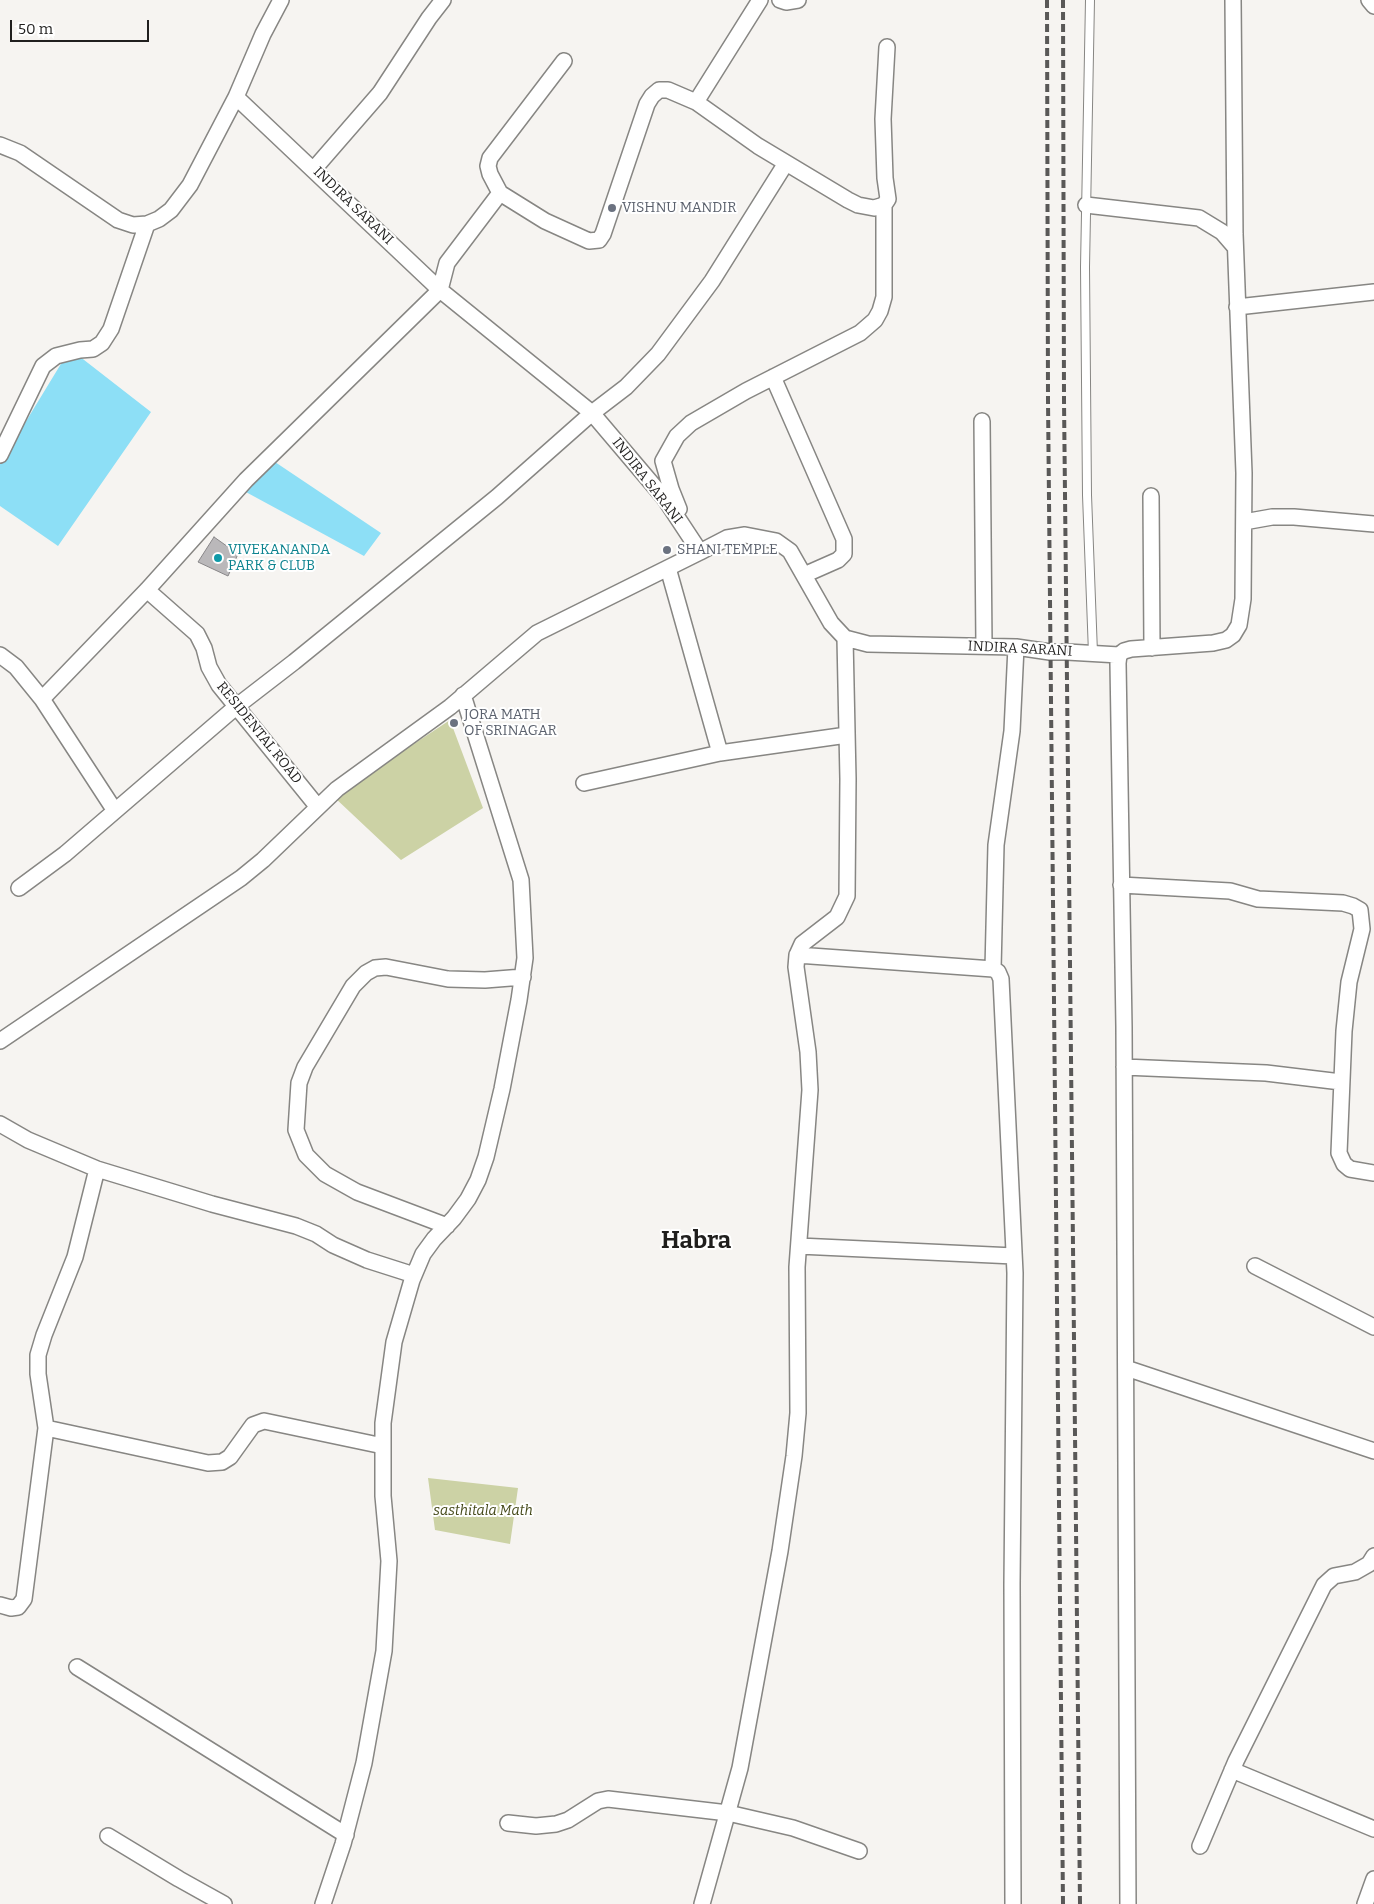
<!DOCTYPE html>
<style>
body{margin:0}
#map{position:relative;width:1374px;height:1904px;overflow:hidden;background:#f6f4f1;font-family:Bitter,serif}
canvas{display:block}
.scale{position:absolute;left:10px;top:20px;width:139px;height:22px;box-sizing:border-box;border:2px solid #201f1e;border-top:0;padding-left:6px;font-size:15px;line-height:18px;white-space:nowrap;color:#201f1e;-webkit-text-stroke:4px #fff;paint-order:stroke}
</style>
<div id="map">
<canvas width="1374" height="1904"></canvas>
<div class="scale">50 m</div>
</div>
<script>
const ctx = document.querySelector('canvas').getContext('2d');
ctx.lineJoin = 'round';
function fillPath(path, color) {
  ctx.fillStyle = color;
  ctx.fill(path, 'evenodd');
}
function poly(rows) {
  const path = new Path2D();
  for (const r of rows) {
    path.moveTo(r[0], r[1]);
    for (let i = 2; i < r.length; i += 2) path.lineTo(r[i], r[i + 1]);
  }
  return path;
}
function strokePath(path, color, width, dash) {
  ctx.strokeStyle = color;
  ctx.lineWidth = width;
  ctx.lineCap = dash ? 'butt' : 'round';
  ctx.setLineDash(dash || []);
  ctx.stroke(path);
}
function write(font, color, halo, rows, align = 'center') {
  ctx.font = font + ' Bitter,serif';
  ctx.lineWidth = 4;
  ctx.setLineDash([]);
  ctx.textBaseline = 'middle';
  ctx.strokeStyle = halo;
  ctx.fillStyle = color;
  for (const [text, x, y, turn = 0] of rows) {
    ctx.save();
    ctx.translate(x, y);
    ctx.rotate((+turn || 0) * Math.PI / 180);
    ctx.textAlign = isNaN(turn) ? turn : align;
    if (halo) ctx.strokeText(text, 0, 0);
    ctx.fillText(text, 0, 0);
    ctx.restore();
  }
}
fillPath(poly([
 [450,720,483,808,401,860,334,797],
 [428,1478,518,1488,510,1544,435,1530]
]), '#ccd2a5');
fillPath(poly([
 [70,349,151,412,58,546,0,506,0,464],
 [275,462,381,533,364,556,244,491]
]), '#8ddff6');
const building = poly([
 [214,537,238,554,228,576,198,562,214,537]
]);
fillPath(building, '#bab8ba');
strokePath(building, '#888688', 1);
const lane = poly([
 [1090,0,1085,267,1087,495,1093,653]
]);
const street = poly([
 [780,0,786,2,798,0],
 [1369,0,1374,6],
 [236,97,440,290,592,413,665,499,700,552,727,538,745,535,776,541,790,551,831,623,845,638,868,644,1016,647,1050,652,1067,652,1119,655],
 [696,102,758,146,848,200,858,205,874,208,884,205,888,199,885,178,883,119,887,47],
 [0,145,20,153,118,220,133,225,147,224,159,219,171,210,190,185,236,97,263,34,281,0],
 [314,169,380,93,429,18,443,0],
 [500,193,490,174,488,166,490,158,564,61],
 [1086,205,1199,218,1222,232,1235,247],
 [440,290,447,263,500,193,545,221,589,241,599,240,603,234,647,104,652,96,659,90,668,90,696,102,760,0],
 [1237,307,1374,292],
 [773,377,844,539,844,554,838,560,804,575],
 [982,421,984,646],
 [0,455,43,366,56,356,80,350,93,349,102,343,111,329,147,224],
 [1151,496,1152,648],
 [679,509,671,489,663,461,677,436,691,423,746,391,860,333,875,320,880,311,884,297,884,205],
 [1244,522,1272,517,1294,517,1374,524],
 [668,568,720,753],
 [147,590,197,634,204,648,209,667,219,685,317,806],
 [0,655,16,667,42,699,115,811],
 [42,699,147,590,246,480,440,290],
 [584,783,720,753,847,735],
 [1121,885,1230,891,1258,899,1343,903,1353,906,1360,910,1362,929,1349,982,1344,1031,1339,1153,1344,1164,1350,1169,1374,1173],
 [19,888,65,854,237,706,294,662,497,497,592,413,626,387,658,354,712,281,786,163],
 [797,955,993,969,998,972,1001,979,1015,1273,1012,1584,1013,1904],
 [993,969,996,845,1012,731,1016,647],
 [0,1041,241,878,263,860,337,789,450,707,537,633,700,552],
 [1124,1067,1266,1073,1341,1082],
 [0,1124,28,1140,97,1169,212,1204,296,1226,316,1234,333,1245,367,1260,414,1275],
 [447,1226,357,1192,325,1174,306,1155,296,1130,299,1083,305,1067,353,986,366,973,375,968,386,967,448,979,485,980,523,977],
 [799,1246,1014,1256],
 [1255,1266,1374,1327],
 [1126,1368,1374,1451],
 [46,1428,208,1463,222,1462,230,1457,253,1425,264,1421,383,1446],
 [0,1605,11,1608,18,1607,24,1599,46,1428,38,1374,38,1355,44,1335,75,1257,97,1169],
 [77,1667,346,1835],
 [1232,1770,1374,1829],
 [508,1823,536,1826,556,1824,568,1820,598,1801,608,1799,728,1813,793,1828,859,1851],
 [108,1836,179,1879,224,1904],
 [1200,1846,1236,1761,1324,1585,1334,1576,1355,1572,1369,1564,1374,1556],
 [323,1904,343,1844,364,1763,384,1651,389,1561,383,1496,383,1423,394,1342,412,1280,423,1254,434,1239,454,1218,468,1199,478,1180,486,1157,502,1089,519,1000,525,958,521,880,463,695],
 [702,1904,740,1768,780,1551,794,1456,798,1413,797,1267,810,1090,808,1052,796,967,797,955,802,944,837,917,847,896,848,779,845,638],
 [1128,1904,1124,1027,1118,663,1119,655,1124,651,1131,649,1213,643,1226,640,1233,635,1239,625,1243,599,1244,473,1235,234,1233,0],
 [1365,1904,1374,1879]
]);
strokePath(lane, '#878683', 10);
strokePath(street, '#878683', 18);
strokePath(lane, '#fff', 8);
strokePath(street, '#fff', 15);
strokePath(poly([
 [1047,0,1048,400,1063,1904],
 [1063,0,1064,400,1080,1904]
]), '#595857', 4, [8, 4]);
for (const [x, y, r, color] of [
 [612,208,5,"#6b7280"],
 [667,550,5,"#6b7280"],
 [218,558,5,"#0f9aa8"],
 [454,723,5,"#6b7280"]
]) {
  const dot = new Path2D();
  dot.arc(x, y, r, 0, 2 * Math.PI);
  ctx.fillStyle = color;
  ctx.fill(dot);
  strokePath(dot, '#fff', 2);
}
write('14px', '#201f1e', '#fff', [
 ["INDIRA SARANI",353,206,44],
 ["INDIRA SARANI",647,481,52],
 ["INDIRA SARANI",1020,649,3],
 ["RESIDENTAL ROAD",259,733,51]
]);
write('14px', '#5b616d', '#fff', [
 ["VISHNU MANDIR",622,208],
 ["SHANI TEMPLE",677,550],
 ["JORA MATH",464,715],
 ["OF SRINAGAR",464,731]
], 'left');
write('14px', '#0d838f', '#fff', [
 ["VIVEKANANDA",228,550],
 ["PARK & CLUB",228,566]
], 'left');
write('italic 14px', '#454919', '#fff', [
 ["sasthitala Math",483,1511]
]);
write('bold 24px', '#201f1e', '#fff', [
 ["Habra",696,1241]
]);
</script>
